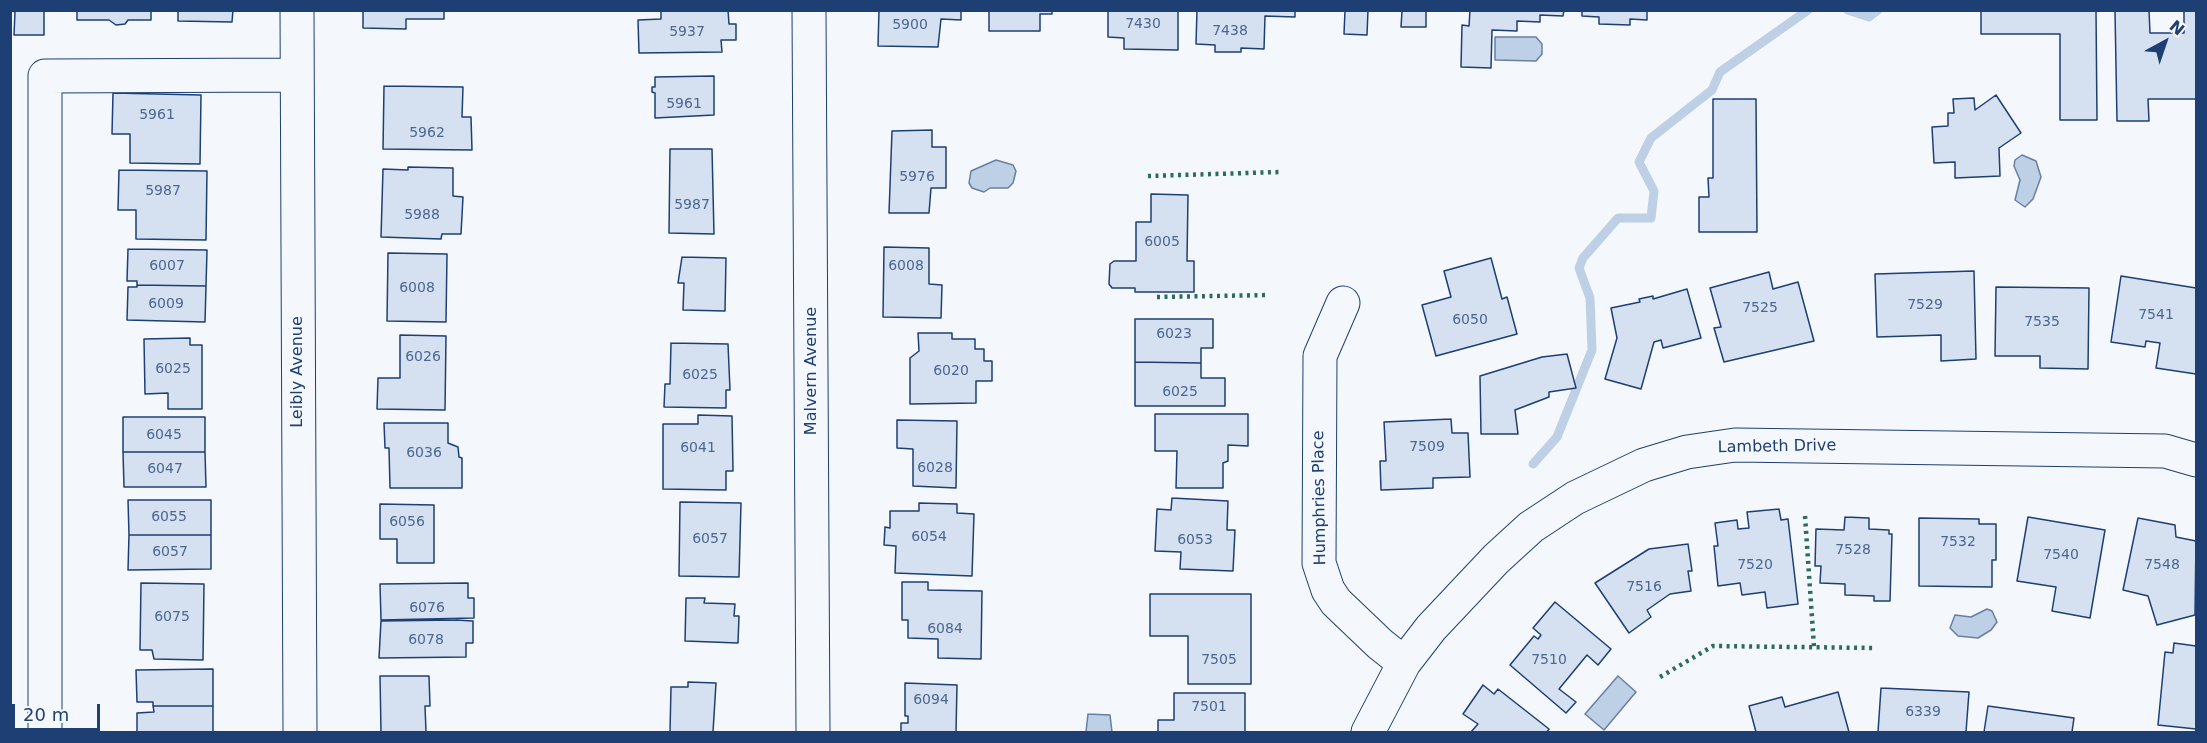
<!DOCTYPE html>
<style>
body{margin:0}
#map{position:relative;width:2207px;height:743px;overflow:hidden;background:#f4f7fb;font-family:"DejaVu Sans",sans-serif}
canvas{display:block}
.frame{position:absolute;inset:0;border:12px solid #1d3f73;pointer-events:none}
.north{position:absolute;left:2135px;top:12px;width:60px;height:60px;-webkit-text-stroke:4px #f4f7fb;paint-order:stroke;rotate:40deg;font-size:16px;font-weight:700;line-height:24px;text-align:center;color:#1d3f73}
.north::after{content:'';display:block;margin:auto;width:21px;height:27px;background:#1d3f73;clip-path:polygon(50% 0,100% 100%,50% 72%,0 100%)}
.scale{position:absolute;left:12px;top:704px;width:88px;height:27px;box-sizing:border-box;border:3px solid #1d3f73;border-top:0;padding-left:8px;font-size:18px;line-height:21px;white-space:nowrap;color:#1d3f73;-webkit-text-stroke:4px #f4f7fb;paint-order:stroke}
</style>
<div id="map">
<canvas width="2207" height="743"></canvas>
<div class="frame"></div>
<div class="north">N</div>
<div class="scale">20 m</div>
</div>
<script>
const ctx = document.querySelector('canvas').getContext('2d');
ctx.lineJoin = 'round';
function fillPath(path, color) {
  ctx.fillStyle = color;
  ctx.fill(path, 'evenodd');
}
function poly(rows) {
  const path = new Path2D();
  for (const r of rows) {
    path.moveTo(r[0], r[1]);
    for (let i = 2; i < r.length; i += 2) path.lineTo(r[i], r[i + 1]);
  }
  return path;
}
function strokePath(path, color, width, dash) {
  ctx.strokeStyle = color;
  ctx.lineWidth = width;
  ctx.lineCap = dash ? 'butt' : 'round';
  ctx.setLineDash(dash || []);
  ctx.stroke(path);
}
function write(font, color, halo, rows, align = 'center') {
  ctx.font = font + ' "DejaVu Sans",sans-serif';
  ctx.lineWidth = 4.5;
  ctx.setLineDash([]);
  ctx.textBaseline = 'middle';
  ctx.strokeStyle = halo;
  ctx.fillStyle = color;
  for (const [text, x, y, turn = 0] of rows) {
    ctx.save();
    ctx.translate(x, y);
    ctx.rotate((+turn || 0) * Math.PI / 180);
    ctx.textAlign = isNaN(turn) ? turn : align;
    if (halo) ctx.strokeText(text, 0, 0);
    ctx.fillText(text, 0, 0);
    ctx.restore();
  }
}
const water = poly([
 [1495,37,1536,37,1542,44,1542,54,1536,61,1495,60,1495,37],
 [2022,155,2036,161,2041,177,2033,199,2025,207,2015,200,2020,180,2014,166,2015,160,2022,155],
 [996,160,1013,165,1016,171,1013,183,1008,188,990,188,984,192,972,188,969,183,971,171,996,160],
 [1987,609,1992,611,1997,622,1991,630,1978,638,1958,636,1950,628,1955,615,1971,617,1987,609],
 [1618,676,1636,692,1604,730,1585,714,1618,676],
 [1088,714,1110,715,1112,732,1086,732,1088,714]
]);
fillPath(water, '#bed0e5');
strokePath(water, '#687fa3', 1.5);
strokePath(poly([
 [1848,10,1869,17,1878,10],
 [1533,464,1557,437,1592,350,1590,298,1579,268,1583,258,1618,218,1651,218,1654,191,1639,162,1651,138,1712,90,1720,72,1808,10]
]), '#bed0e5', 9);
const building = poly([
 [10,10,44,10,44,35,14,35,15,12,10,10],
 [77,10,151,10,151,20,128,20,125,24,116,25,109,20,77,20,77,10],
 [178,10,233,10,232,22,178,21,178,10],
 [363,10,444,10,444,19,406,19,406,29,363,28,363,10],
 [661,10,728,10,729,24,736,24,736,40,721,40,722,52,639,53,638,20,661,19,661,10],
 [879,10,961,10,961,20,941,19,938,47,878,46,879,10],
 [989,10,1052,10,1052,14,1040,14,1040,31,989,31,989,10],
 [1108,10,1178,10,1178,50,1124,49,1124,38,1108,37,1108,10],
 [1197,10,1295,10,1295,17,1265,16,1264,49,1241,48,1241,52,1215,52,1215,45,1196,44,1197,10],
 [1345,10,1368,10,1367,35,1344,34,1345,10],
 [1368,10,1426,10,1426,27,1401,27,1402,11,1368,10],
 [1470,10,1564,10,1563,16,1540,15,1540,22,1517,21,1517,31,1492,30,1491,68,1461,67,1462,25,1469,26,1470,10],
 [1582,10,1647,10,1647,20,1630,19,1630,25,1599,24,1599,17,1582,16,1582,10],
 [1981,10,2096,10,2097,120,2060,120,2060,34,1981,34,1981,10],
 [2184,10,2196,10,2196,99,2148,99,2149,121,2117,121,2115,11,2149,11,2150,33,2184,33,2184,10],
 [714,76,714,115,655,118,655,93,652,92,652,87,655,87,655,77,714,76],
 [384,86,463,87,462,117,471,117,472,150,383,149,384,86],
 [113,93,201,95,200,164,130,163,130,134,112,134,113,93],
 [1996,95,2021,133,1999,148,2000,176,1955,178,1955,162,1934,163,1932,127,1948,126,1948,113,1954,113,1953,99,1974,98,1975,110,1996,95],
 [1713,99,1756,99,1757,232,1699,232,1699,197,1709,197,1708,178,1713,178,1713,99],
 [932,130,932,147,946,147,946,188,931,188,929,213,889,213,892,131,932,130],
 [670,149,712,149,714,234,669,233,670,149],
 [408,167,453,168,453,196,463,197,461,234,442,234,441,239,381,237,383,169,408,170,408,167],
 [119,170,207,171,206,240,136,239,136,210,118,210,119,170],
 [1151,194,1188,195,1187,261,1194,261,1194,292,1135,292,1135,288,1112,288,1109,284,1110,264,1114,261,1136,261,1136,222,1151,222,1151,194],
 [884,247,929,248,929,284,942,285,941,318,883,317,884,247],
 [128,249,207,250,206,286,137,285,137,281,127,281,128,249],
 [388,253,447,254,446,322,387,321,388,253],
 [682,257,726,258,725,311,683,310,684,283,678,283,682,257],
 [1491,258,1502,299,1507,297,1517,334,1436,356,1422,305,1451,297,1444,271,1491,258],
 [1974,271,1976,359,1941,361,1941,335,1877,337,1875,274,1974,271],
 [1769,272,1773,289,1798,282,1814,341,1724,362,1714,328,1721,327,1710,288,1769,272],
 [2121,276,2196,288,2196,374,2156,368,2160,343,2146,341,2145,347,2111,342,2121,276],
 [137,285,206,286,205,322,127,320,128,287,137,287,137,285],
 [1996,287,2089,288,2088,369,2040,368,2040,356,1995,356,1996,287],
 [1687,289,1701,338,1663,348,1661,340,1654,342,1641,389,1605,379,1617,338,1611,308,1640,302,1639,299,1653,296,1653,299,1687,289],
 [1135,319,1213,319,1213,348,1201,348,1201,363,1135,362,1135,319],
 [918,333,952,333,952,339,975,339,975,349,984,349,984,361,992,361,992,381,976,381,976,403,910,404,910,358,919,351,918,333],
 [400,335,446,336,445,410,377,409,378,378,400,378,400,335],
 [190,338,190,345,202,345,202,409,168,409,168,393,145,394,144,339,190,338],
 [671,343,728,344,730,390,726,390,726,408,664,407,665,384,670,384,671,343],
 [1567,354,1576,388,1549,392,1549,397,1515,410,1518,434,1481,434,1480,376,1542,357,1567,354],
 [1135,362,1201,363,1201,378,1225,378,1225,406,1135,406,1135,362],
 [1155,414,1248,414,1248,446,1228,445,1228,461,1223,463,1223,488,1176,488,1177,451,1155,451,1155,414],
 [698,415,732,416,733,471,726,471,726,490,663,489,663,424,698,424,698,415],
 [123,417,205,417,205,452,123,452,123,417],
 [1451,419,1452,433,1468,433,1470,477,1433,478,1433,488,1381,490,1380,461,1386,461,1384,422,1451,419],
 [897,420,957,421,956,488,913,486,913,449,897,448,897,420],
 [384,423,448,423,448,443,458,447,459,457,462,458,462,488,390,488,389,448,385,448,384,423],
 [123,452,205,452,206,487,124,487,123,452],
 [1172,498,1228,501,1227,530,1235,530,1233,571,1180,569,1181,552,1155,551,1157,509,1171,510,1172,498],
 [128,500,211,500,211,535,129,535,128,500],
 [680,502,741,503,739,577,679,576,680,502],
 [919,503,957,504,957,513,974,514,972,576,895,573,896,546,884,545,885,527,890,528,890,511,919,511,919,503],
 [380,504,434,505,434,563,397,563,397,539,380,539,380,504],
 [1779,509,1781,520,1788,519,1798,604,1767,608,1765,592,1742,595,1740,583,1718,586,1714,546,1718,546,1715,523,1737,520,1738,529,1749,528,1747,512,1779,509],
 [1845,517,1869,518,1869,529,1889,530,1889,534,1892,534,1890,601,1874,601,1874,596,1845,595,1845,584,1820,583,1821,566,1815,566,1816,529,1844,530,1845,517],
 [2028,517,2105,530,2090,618,2052,611,2056,587,2017,581,2028,517],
 [1919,518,1979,519,1979,524,1996,524,1996,560,1992,560,1992,587,1919,586,1919,518],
 [2138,518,2175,525,2176,537,2196,541,2195,615,2157,625,2148,596,2123,590,2138,518],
 [129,535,211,535,211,569,128,570,129,535],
 [1688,544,1692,571,1688,571,1691,591,1670,594,1647,610,1651,617,1629,633,1595,583,1649,549,1688,544],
 [902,582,928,582,928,590,982,591,981,659,938,658,938,639,908,638,908,620,902,620,902,582],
 [141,583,204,584,203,660,154,659,152,650,140,650,141,583],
 [468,583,468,598,474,598,474,618,381,620,380,584,468,583],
 [1150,594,1251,594,1251,684,1188,684,1188,636,1150,636,1150,594],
 [686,598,705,598,704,603,735,604,734,616,739,616,738,643,685,641,686,598],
 [1555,602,1611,649,1598,665,1587,655,1559,689,1576,702,1566,713,1510,665,1534,636,1538,639,1541,635,1533,628,1555,602],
 [456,620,473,621,473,643,466,643,466,657,379,658,381,621,456,620],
 [2174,643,2196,646,2196,729,2158,725,2165,652,2173,653,2174,643],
 [213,669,213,706,153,706,153,702,137,702,136,670,213,669],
 [380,676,429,676,430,706,425,706,426,732,381,732,380,676],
 [688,682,716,683,713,732,670,732,671,687,688,687,688,682],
 [905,683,957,685,956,732,901,732,901,723,908,723,908,716,905,716,905,683],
 [1483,685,1494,694,1498,689,1549,729,1547,732,1471,732,1478,724,1463,714,1483,685],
 [1881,688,1969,692,1966,732,1878,732,1881,688],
 [1838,692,1849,732,1756,732,1749,706,1782,697,1785,707,1838,692],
 [1174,693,1245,693,1245,732,1158,732,1158,720,1174,720,1174,693],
 [153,706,213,706,213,732,137,732,137,713,154,712,153,706],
 [1988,706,2074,718,2072,732,1984,732,1988,706]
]);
fillPath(building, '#d5e0f0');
strokePath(building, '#1d3f73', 1.5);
const minor = poly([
 [297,10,300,732],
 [809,10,813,732],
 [1343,303,1320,356,1319,563,1328,590,1336,602,1380,644,1404,663],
 [45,732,45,76,297,75],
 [1368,732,1404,663,1431,628,1496,559,1531,527,1575,498,1644,465,1687,452,1735,445,2165,451,2196,460]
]);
strokePath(minor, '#1d3f73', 35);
strokePath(minor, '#f4f7fb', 33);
strokePath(poly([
 [1148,176,1280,172],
 [1157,297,1269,295],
 [1805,516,1814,647],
 [1660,677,1713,646,1876,648]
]), '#2c6c60', 4.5, [3, 4.5]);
write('14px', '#4b6792', null, [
 ["7430",1143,24],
 ["5900",910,25],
 ["7438",1230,31],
 ["5937",687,32],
 ["5961",684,104],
 ["5961",157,115],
 ["5962",427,133],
 ["5976",917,177],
 ["5987",163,191],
 ["5987",692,205],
 ["5988",422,215],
 ["6005",1162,242],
 ["6007",167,266],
 ["6008",906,266],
 ["6008",417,288],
 ["6009",166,304],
 ["7529",1925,305],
 ["7525",1760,308],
 ["7541",2156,315],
 ["6050",1470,320],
 ["7535",2042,322],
 ["6023",1174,334],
 ["6026",423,357],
 ["6025",173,369],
 ["6020",951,371],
 ["6025",700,375],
 ["6025",1180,392],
 ["6045",164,435],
 ["7509",1427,447],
 ["6041",698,448],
 ["6036",424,453],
 ["6028",935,468],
 ["6047",165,469],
 ["6055",169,517],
 ["6056",407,522],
 ["6054",929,537],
 ["6057",710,539],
 ["6053",1195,540],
 ["7532",1958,542],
 ["7528",1853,550],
 ["6057",170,552],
 ["7540",2061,555],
 ["7520",1755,565],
 ["7548",2162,565],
 ["7516",1644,587],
 ["6076",427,608],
 ["6075",172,617],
 ["6084",945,629],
 ["6078",426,640],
 ["7505",1219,660],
 ["7510",1549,660],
 ["6094",931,700],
 ["7501",1209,707],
 ["6339",1923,712]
]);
write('16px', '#1d3f73', '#f4f7fb', [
 ["Malvern Avenue",812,371,-90],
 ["Leibly Avenue",298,372,-90],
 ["Lambeth Drive",1777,447,-1],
 ["Humphries Place",1320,498,-91]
]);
</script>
